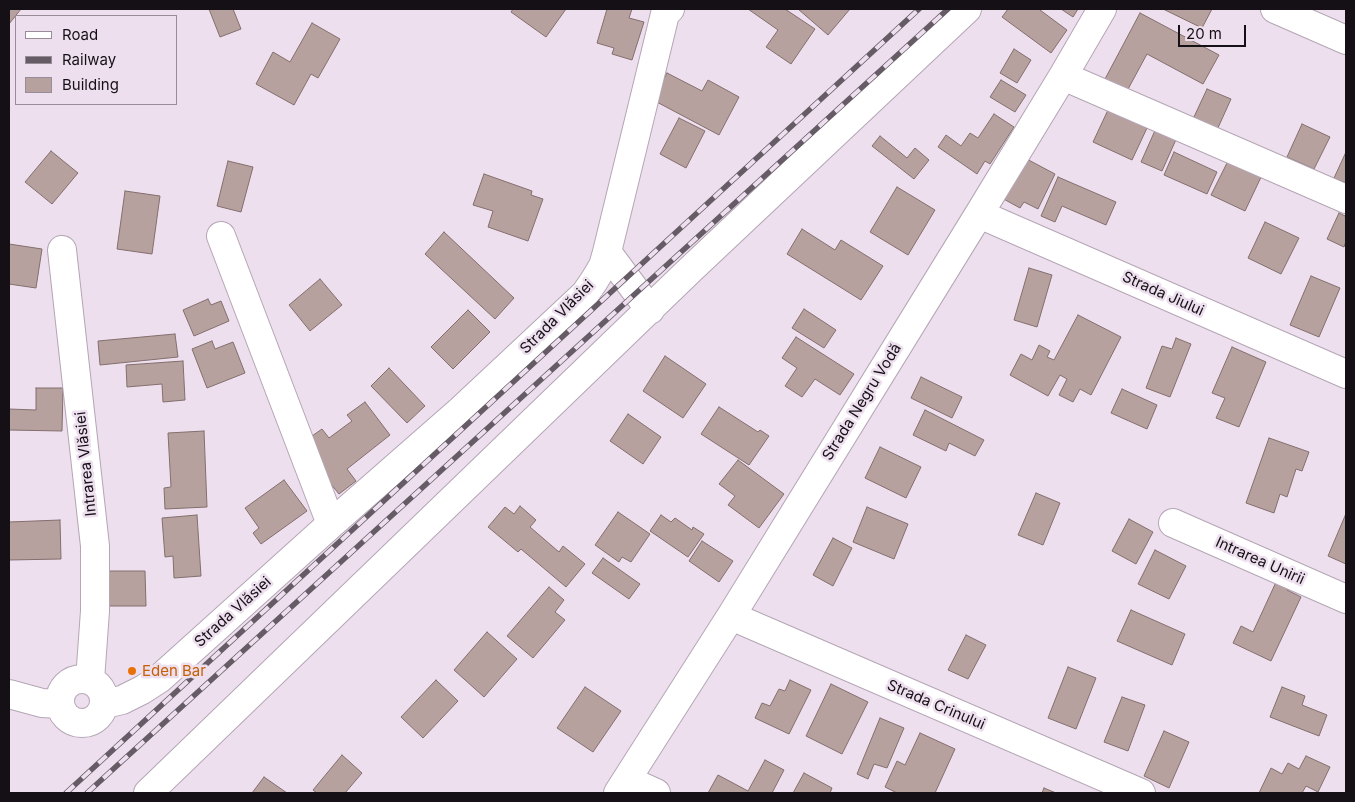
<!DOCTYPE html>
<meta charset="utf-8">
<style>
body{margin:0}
#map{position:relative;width:1355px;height:802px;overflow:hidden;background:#eedfef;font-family:Inter,sans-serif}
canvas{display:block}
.frame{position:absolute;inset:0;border:10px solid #151016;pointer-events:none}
.legend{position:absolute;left:15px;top:15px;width:162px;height:90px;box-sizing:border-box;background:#eedfef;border:1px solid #978c98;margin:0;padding:6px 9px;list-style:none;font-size:15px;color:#151016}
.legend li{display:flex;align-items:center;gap:10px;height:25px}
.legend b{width:25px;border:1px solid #978c98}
.scale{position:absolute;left:1178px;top:25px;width:68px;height:22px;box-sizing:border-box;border:2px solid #151016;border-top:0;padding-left:6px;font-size:15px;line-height:18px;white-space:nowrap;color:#151016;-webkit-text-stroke:4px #eedfef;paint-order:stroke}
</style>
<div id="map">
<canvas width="1355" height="802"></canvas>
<div class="frame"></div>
<ul class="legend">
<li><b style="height:6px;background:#fff"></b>Road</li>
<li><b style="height:6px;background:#655c66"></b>Railway</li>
<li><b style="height:14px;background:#b7a19f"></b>Building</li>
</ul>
<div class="scale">20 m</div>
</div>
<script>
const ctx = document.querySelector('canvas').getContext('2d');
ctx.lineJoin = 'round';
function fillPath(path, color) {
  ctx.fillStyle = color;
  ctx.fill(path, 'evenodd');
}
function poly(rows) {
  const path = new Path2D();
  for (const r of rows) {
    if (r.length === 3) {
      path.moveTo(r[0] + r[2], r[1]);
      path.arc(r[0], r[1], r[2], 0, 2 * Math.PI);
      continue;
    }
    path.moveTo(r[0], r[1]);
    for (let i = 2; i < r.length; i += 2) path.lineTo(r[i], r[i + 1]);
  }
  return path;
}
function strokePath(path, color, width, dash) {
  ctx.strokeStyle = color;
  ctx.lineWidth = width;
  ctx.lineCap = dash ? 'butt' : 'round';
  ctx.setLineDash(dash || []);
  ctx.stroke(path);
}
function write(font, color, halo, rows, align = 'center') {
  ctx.font = font + ' Inter,sans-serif';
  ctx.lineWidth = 5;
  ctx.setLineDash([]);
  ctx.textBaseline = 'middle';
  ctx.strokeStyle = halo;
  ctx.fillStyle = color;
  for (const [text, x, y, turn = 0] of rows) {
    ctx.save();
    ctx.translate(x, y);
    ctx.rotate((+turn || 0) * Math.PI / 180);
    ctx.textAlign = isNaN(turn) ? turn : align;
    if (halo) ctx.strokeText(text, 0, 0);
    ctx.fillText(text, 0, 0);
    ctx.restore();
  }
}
const building = poly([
 [9,9,21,9,9,24,9,9],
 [209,9,233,9,241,29,220,37,209,9],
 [513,9,566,9,546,37,511,12,513,9],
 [607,9,632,9,629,18,644,22,632,60,612,54,614,48,597,43,607,9],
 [748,9,785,9,815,29,791,64,766,47,778,30,748,9],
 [798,9,850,9,828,35,798,9],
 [1008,9,1041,9,1040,10,1067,30,1051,53,1002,17,1008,9],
 [1061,9,1078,9,1073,17,1061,9],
 [1163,9,1212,9,1202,28,1163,9],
 [1140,13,1219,55,1203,84,1147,54,1127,91,1105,79,1140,13],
 [312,23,340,39,318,78,311,74,294,105,256,84,273,52,290,62,312,23],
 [1014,49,1031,60,1017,83,1000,73,1014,49],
 [667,73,702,91,708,80,739,97,719,135,653,100,667,73],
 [1001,80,1026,95,1015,112,990,97,1001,80],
 [1207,89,1231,99,1217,130,1193,119,1207,89],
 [1108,110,1147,128,1132,160,1093,142,1108,110],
 [994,114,1014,127,990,164,985,161,977,174,938,147,946,135,961,146,970,133,978,138,994,114],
 [679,118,705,131,686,168,660,154,679,118],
 [1302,124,1330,137,1314,169,1287,157,1302,124],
 [1157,126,1178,135,1162,171,1141,162,1157,126],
 [880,136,907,158,915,148,929,160,914,179,872,146,880,136],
 [51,151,78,173,52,204,25,182,51,151],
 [1174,152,1217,172,1207,194,1164,175,1174,152],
 [1346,152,1346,183,1334,178,1346,152],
 [1021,156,1055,174,1038,209,1024,202,1020,208,1000,197,1021,156],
 [1230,157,1263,173,1245,211,1211,195,1230,157],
 [228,161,253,167,241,212,217,206,228,161],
 [484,174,532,191,531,195,543,199,528,241,488,227,493,211,473,205,484,174],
 [1058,177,1116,202,1106,225,1062,206,1055,222,1041,216,1058,177],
 [897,187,935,210,908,255,870,232,897,187],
 [125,191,160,196,152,254,117,249,125,191],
 [1339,213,1345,216,1346,213,1346,241,1344,247,1327,239,1339,213],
 [1265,222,1299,238,1281,274,1248,258,1265,222],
 [802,229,835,250,841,240,883,266,861,300,787,254,802,229],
 [444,232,514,298,495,319,425,254,444,232],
 [9,244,42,249,36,288,9,284,9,244],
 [1029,268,1052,275,1037,327,1014,320,1029,268],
 [1311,276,1340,288,1319,337,1290,325,1311,276],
 [320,279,342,305,310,331,289,305,320,279],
 [208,299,211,305,221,301,229,321,194,336,183,310,208,299],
 [804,309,836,330,824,348,792,328,804,309],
 [468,310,490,332,453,369,431,347,468,310],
 [1078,315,1121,337,1091,395,1080,389,1073,402,1059,395,1067,379,1060,375,1048,396,1010,375,1021,354,1032,360,1039,345,1050,351,1047,357,1054,360,1078,315],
 [175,334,178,357,100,365,98,341,175,334],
 [796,337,854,374,840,395,815,379,802,397,785,386,797,368,782,358,796,337],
 [1176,338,1191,344,1170,397,1146,388,1162,346,1172,349,1176,338],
 [212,341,215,349,233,342,245,373,207,388,192,349,212,341],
 [1232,347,1266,362,1239,427,1216,418,1225,398,1212,393,1232,347],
 [665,356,706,384,683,418,643,391,665,356],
 [183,361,185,400,163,402,162,384,127,387,126,365,183,361],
 [389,368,425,406,407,423,371,386,389,368],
 [921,377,962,397,952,418,911,398,921,377],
 [36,388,63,388,62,431,9,430,9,409,36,410,36,388],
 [1122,389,1157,405,1147,429,1111,413,1122,389],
 [365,402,390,435,347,469,356,481,339,494,318,468,305,441,322,429,329,438,352,421,347,415,365,402],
 [719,407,758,432,760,430,769,436,749,465,701,434,719,407],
 [925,410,984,440,975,456,949,443,946,451,913,435,925,410],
 [628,414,661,437,643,464,610,441,628,414],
 [204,431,207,507,165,509,164,488,171,487,168,433,204,431],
 [1269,438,1309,452,1302,471,1296,469,1287,497,1280,494,1274,513,1246,503,1269,438],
 [880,447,921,467,906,498,865,478,880,447],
 [738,460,784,494,759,528,728,505,735,496,719,484,738,460],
 [284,480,307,511,261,544,253,533,259,528,245,508,284,480],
 [1036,493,1060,503,1043,545,1018,535,1036,493],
 [520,506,536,520,530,527,559,552,563,546,585,564,566,587,521,549,518,552,488,527,505,507,514,514,520,506],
 [867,507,908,524,894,559,853,542,867,507],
 [618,512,650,534,631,562,622,557,619,562,595,545,618,512],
 [197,515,201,576,174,578,173,556,165,557,162,518,197,515],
 [661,515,671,522,675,518,692,530,693,527,704,534,688,557,650,531,661,515],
 [1345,516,1346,517,1346,564,1328,556,1345,516],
 [1129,519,1153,532,1136,564,1112,551,1129,519],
 [60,520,61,559,9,560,9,522,60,520],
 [833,538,852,548,833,586,813,575,833,538],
 [702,541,733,561,719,582,689,561,702,541],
 [1155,550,1186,566,1169,599,1138,584,1155,550],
 [603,558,640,584,629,599,592,573,603,558],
 [107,571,145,571,146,606,107,606,107,571],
 [1277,580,1289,585,1287,590,1301,597,1271,661,1233,643,1241,626,1253,632,1277,580],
 [549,587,564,600,555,612,565,620,533,658,507,636,549,587],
 [1131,610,1185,634,1172,665,1117,641,1131,610],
 [487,632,517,659,484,697,454,670,487,632],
 [966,635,986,645,968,679,948,670,966,635],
 [1068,667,1096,678,1076,729,1048,718,1068,667],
 [436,680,458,701,423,738,401,717,436,680],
 [790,680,811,690,789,734,755,718,762,703,770,706,779,689,785,691,790,680],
 [831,684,868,702,842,754,806,736,831,684],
 [585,687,621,711,593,752,557,728,585,687],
 [1282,687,1305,696,1302,705,1327,715,1319,736,1270,717,1282,687],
 [1122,697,1145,705,1128,751,1104,742,1122,697],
 [880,718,904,728,887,768,874,764,868,779,857,774,880,718],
 [1164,731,1189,742,1169,788,1144,776,1164,731],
 [920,733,955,749,935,793,897,793,885,787,897,761,905,765,920,733],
 [342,755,362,773,345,793,317,793,313,790,342,755],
 [1306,756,1330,767,1318,792,1306,786,1302,793,1259,793,1271,768,1282,774,1288,763,1299,769,1306,756],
 [765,760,784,770,772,793,708,793,718,775,748,791,765,760],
 [804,773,832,788,830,793,793,793,804,773],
 [264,777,287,793,252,793,264,777],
 [1044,788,1056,793,1042,793,1044,788]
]);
fillPath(building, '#b7a19f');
strokePath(building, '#836e6d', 1);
const minor = poly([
 [1275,9,1346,40],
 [1063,76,1346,199],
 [979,214,1346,374],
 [221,236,331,524],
 [62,250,95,546,95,611,90,680],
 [607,252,650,310],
 [1173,523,1346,599],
 [731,616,1141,793],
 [82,701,22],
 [9,694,42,703,60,704],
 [105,704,122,700,142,690,159,679,331,524,461,410,585,294,594,281,603,266,607,252,665,14,670,9],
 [627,780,656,793],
 [148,793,690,270,967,9],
 [618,793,731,616,979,214,1063,76,1102,9]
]);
strokePath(minor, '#b4a6b5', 30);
strokePath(minor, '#fff', 28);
const rail = poly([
 [66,793,919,9],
 [87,793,948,9]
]);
strokePath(rail, '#655c66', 5.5);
strokePath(rail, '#eedfef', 4, [11]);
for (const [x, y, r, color] of [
 [132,671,5,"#e8710a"]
]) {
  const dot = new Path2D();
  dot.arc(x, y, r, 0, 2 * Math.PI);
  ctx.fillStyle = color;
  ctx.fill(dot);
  strokePath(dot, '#eedfef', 2);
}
write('15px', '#151016', '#eedfef', [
 ["Strada Jiului",1163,294,24],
 ["Strada Vlăsiei",557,317,-45],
 ["Strada Negru Vodă",862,402,-58],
 ["Intrarea Vlăsiei",86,464,-96],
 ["Intrarea Unirii",1260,561,24],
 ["Strada Vlăsiei",233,612,-42],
 ["Strada Crinului",936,705,23]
]);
write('15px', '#c56008', '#eedfef', [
 ["Eden Bar",142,671]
], 'left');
</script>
